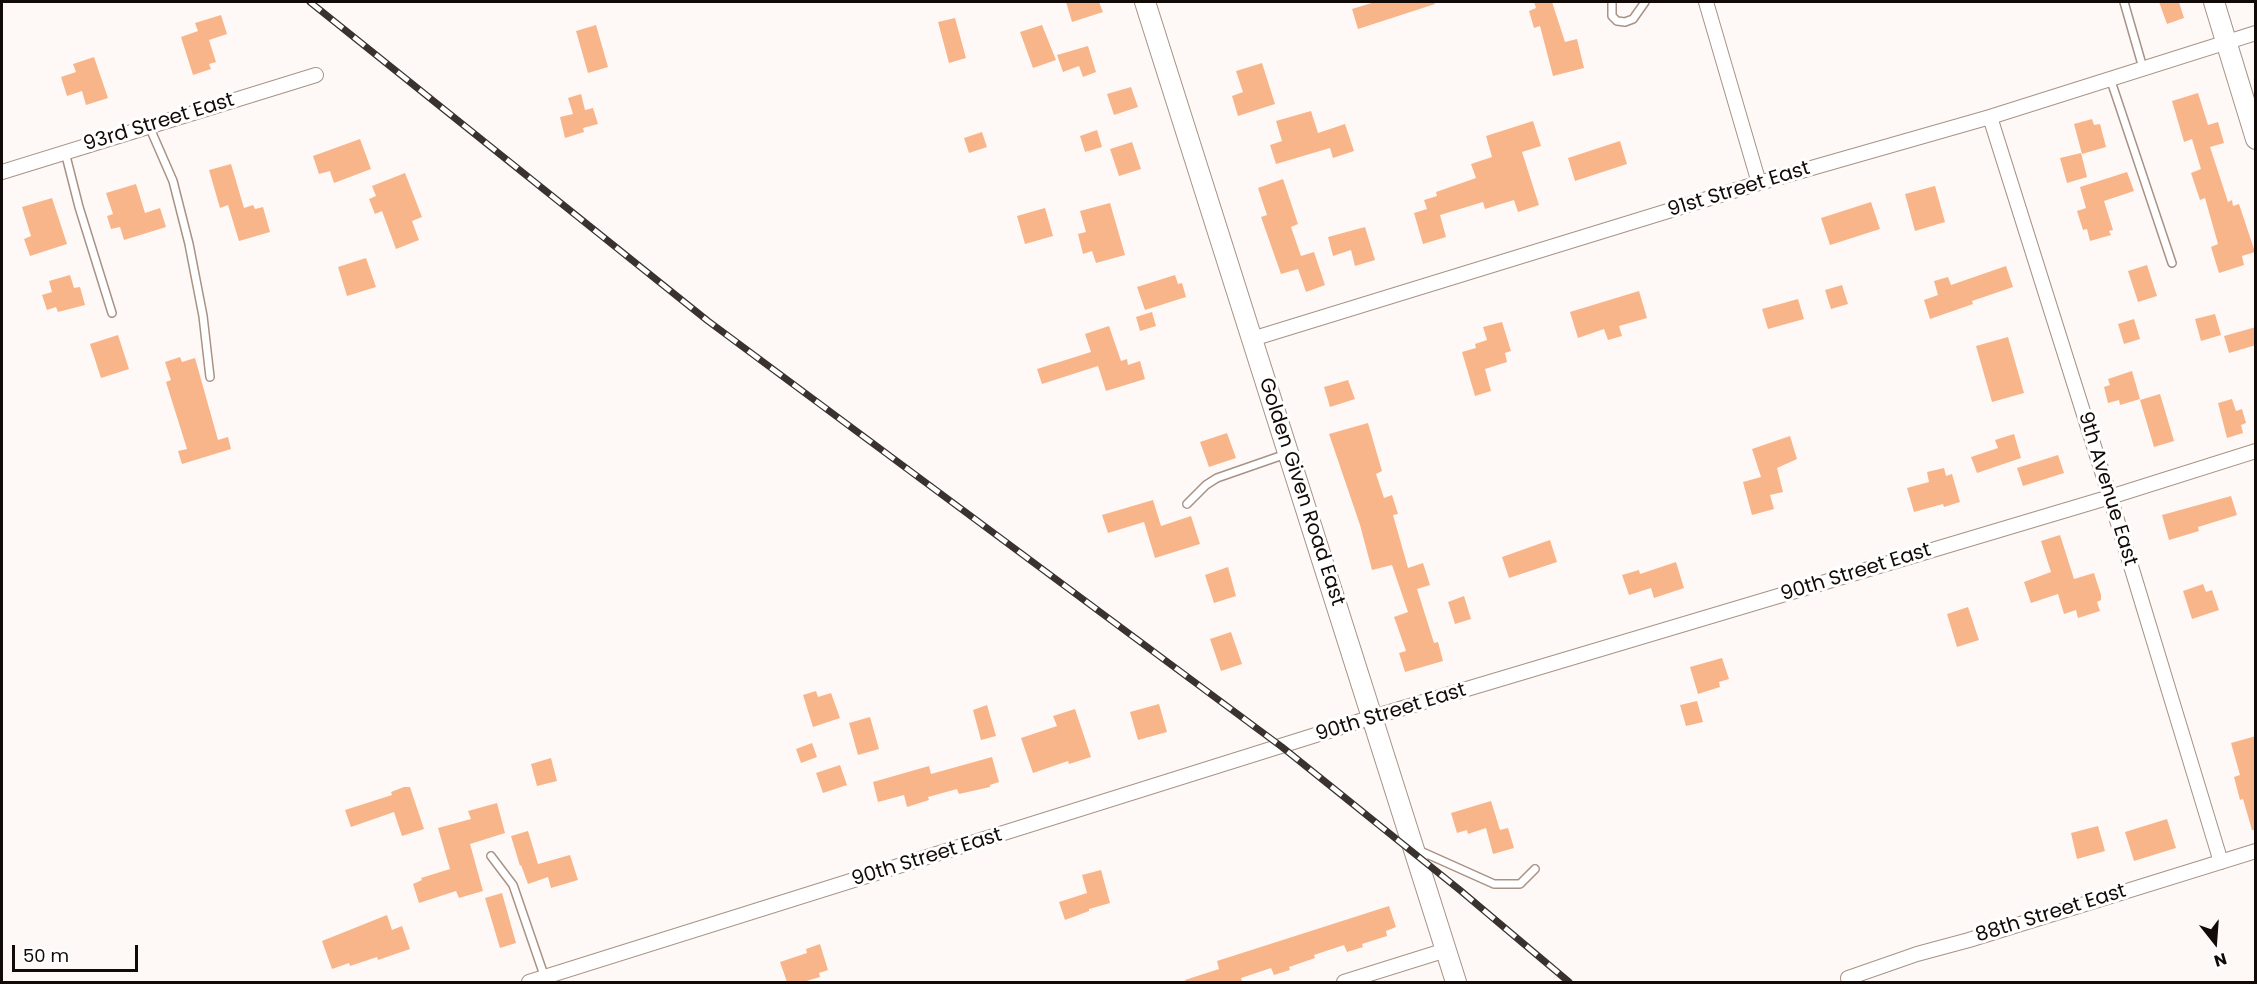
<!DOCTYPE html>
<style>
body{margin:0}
#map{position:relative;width:2257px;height:984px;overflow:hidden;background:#fef9f6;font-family:Poppins,sans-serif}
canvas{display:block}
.frame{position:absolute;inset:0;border:3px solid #110a06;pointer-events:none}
.north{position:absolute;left:2185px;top:912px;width:60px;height:60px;-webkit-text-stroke:4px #fff;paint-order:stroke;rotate:163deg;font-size:16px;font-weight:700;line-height:24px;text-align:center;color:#110a06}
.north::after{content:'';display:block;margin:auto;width:21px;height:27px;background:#110a06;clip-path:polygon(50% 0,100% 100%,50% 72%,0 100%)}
.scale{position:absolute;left:12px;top:945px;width:126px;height:27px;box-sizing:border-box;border:3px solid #110a06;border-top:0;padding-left:8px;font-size:18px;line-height:21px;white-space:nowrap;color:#110a06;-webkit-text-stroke:4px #fff;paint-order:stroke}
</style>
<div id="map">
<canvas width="2257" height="984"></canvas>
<div class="frame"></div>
<div class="north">N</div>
<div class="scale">50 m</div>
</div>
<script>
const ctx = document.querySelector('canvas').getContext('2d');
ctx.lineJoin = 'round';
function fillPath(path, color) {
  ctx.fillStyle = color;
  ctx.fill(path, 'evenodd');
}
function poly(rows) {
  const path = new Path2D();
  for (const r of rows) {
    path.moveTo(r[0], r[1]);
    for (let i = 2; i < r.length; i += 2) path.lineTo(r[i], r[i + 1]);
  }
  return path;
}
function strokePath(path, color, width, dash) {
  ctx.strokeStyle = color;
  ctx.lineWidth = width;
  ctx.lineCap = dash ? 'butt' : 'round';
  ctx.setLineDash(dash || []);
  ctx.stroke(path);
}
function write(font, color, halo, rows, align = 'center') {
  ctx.font = font + ' Poppins,sans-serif';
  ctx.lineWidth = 6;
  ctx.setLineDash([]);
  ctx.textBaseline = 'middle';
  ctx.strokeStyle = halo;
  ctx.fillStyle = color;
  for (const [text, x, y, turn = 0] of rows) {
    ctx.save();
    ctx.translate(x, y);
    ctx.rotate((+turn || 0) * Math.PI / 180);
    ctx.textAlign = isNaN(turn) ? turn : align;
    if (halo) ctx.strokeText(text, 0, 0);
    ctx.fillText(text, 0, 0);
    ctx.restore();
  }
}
fillPath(poly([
 [1066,2,1099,2,1103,12,1072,22],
 [1375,2,1434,2,1435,4,1358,29,1352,9],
 [1534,2,1552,2,1565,42,1577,39,1584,68,1553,76,1540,26,1534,28,1529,11,1536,8],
 [2159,2,2179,2,2184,18,2167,24],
 [221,15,227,34,209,40,216,62,209,64,211,69,193,75,181,37,198,31,195,23],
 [955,18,966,58,949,63,938,22],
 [596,25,608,67,588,73,576,31],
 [1042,25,1056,60,1033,68,1020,32],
 [1088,46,1096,72,1083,77,1079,66,1063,72,1057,55],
 [94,57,108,98,86,105,82,91,67,96,61,77,76,72,73,64],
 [1262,63,1275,104,1238,116,1232,96,1243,92,1236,71],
 [1131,87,1138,107,1114,115,1107,94],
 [2198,93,2208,125,2218,122,2224,143,2210,147,2228,202,2232,200,2233,206,2239,204,2255,252,2242,256,2244,265,2219,273,2211,247,2218,244,2205,198,2200,200,2191,173,2201,169,2192,139,2184,142,2172,101],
 [581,94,585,110,593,108,598,124,583,128,584,132,565,138,560,117,573,114,568,98],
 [1311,111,1318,133,1345,124,1354,151,1333,158,1330,148,1276,164,1270,145,1282,141,1276,121],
 [2092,119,2094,125,2100,124,2106,147,2082,154,2074,124],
 [1533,121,1541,146,1522,152,1539,205,1518,212,1514,200,1485,209,1483,202,1440,215,1446,237,1423,244,1414,213,1427,209,1424,200,1437,196,1436,192,1476,178,1471,164,1492,157,1486,136],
 [1097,130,1102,147,1085,152,1080,136],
 [982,132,987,147,969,153,964,138],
 [360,139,371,169,334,183,330,171,319,174,313,156],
 [1620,141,1627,164,1575,181,1568,158],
 [1132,142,1141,169,1119,176,1110,149],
 [2081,153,2087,177,2067,183,2060,158],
 [231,164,244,208,253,205,255,209,263,207,270,232,239,241,228,205,220,208,209,170],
 [2127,172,2134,191,2104,201,2113,230,2109,231,2111,235,2090,241,2087,229,2083,230,2077,211,2086,208,2080,187],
 [405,173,422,217,412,221,419,240,396,249,382,211,375,214,369,199,376,196,372,186],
 [1283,179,1298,224,1291,227,1301,256,1314,252,1325,285,1306,292,1298,269,1281,274,1261,217,1267,215,1258,188],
 [136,184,145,213,160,208,166,227,124,240,120,227,111,229,107,216,113,214,106,193],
 [1935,186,1945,222,1915,231,1905,194],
 [52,198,67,244,30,256,24,239,31,236,22,207],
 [1871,202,1880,229,1830,245,1821,218],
 [1110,203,1125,255,1096,263,1092,251,1083,254,1078,234,1086,232,1080,211],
 [1045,208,1053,236,1025,244,1017,216],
 [1365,227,1375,260,1355,266,1351,250,1333,256,1328,237],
 [366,258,376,287,347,296,338,267],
 [2147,265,2157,296,2138,302,2128,271],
 [2006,266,2013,287,1972,301,1973,304,1930,319,1924,300,1938,295,1934,281,1948,277,1951,285],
 [70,275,74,288,80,287,85,305,58,312,56,307,47,310,42,295,52,292,49,281],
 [1175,275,1178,284,1182,283,1186,297,1145,310,1137,287],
 [1842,285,1848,304,1831,309,1825,290],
 [1639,291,1647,318,1619,326,1622,336,1608,340,1604,329,1578,338,1570,312],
 [1798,299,1804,319,1768,329,1762,309],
 [1152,312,1156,326,1140,331,1136,317],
 [2215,314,2221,335,2201,341,2195,319],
 [2134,319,2140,339,2124,344,2118,324],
 [1502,322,1511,351,1505,353,1507,362,1485,369,1491,391,1475,396,1462,352,1476,348,1475,344,1487,340,1483,327],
 [1109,326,1121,361,1127,359,1128,365,1140,361,1145,379,1106,391,1098,366,1042,384,1037,369,1091,352,1085,334],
 [2256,327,2256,345,2229,353,2224,336],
 [118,335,129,369,101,378,90,344],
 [2008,337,2024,393,1992,402,1976,346],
 [180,357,182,362,195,358,218,440,228,437,231,449,182,464,178,451,187,449,166,382,171,380,165,362],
 [2132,371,2140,399,2120,405,2119,400,2108,403,2104,387,2110,385,2108,379],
 [1348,380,1355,399,1330,407,1324,387],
 [2160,394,2174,441,2154,447,2140,400],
 [2232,399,2236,411,2242,409,2246,423,2241,425,2243,433,2227,438,2218,403],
 [1368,423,1382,471,1376,474,1384,498,1392,495,1398,514,1393,515,1408,568,1423,563,1430,585,1417,589,1434,643,1438,642,1443,661,1405,672,1399,653,1406,651,1394,617,1408,612,1392,565,1372,570,1360,525,1329,434],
 [1227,433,1236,458,1209,467,1200,442],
 [2014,434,2021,458,1977,473,1971,457,1998,448,1995,440],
 [1790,436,1797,459,1777,468,1783,492,1770,495,1774,509,1752,515,1743,482,1761,477,1752,449],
 [2058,455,2064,473,2023,486,2017,468],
 [1944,468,1946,476,1952,474,1960,502,1944,507,1943,504,1914,512,1907,488,1929,482,1927,472],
 [2231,496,2237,515,2198,527,2199,531,2169,540,2162,515],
 [1153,500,1161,526,1191,516,1200,544,1155,558,1144,522,1108,533,1102,515],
 [2060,535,2074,579,2094,573,2101,595,2101,600,2097,602,2100,611,2078,618,2076,610,2064,614,2058,594,2031,603,2024,582,2051,572,2041,541],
 [1550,540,1557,562,1509,578,1502,557],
 [1676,562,1684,588,1654,598,1651,588,1629,595,1622,575,1639,570,1640,574],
 [1228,567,1236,596,1214,603,1205,575],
 [2203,584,2206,592,2212,590,2219,610,2192,619,2183,591],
 [1464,596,1471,619,1455,624,1448,602],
 [1968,607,1979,640,1957,647,1947,614],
 [1231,632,1242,664,1221,671,1210,639],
 [1722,658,1729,679,1719,682,1720,687,1698,694,1690,667],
 [816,691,818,697,831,693,840,718,813,727,803,695],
 [1697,701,1703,722,1686,726,1680,705],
 [1159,704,1167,732,1138,740,1130,712],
 [987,705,996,736,981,740,973,710],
 [1075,709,1091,757,1069,764,1068,761,1033,773,1021,738,1057,726,1053,716],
 [870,717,879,749,858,755,849,723],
 [2256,736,2256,830,2252,830,2243,799,2240,800,2234,777,2240,775,2231,743],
 [812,743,817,757,801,763,796,749],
 [992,757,999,782,990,785,990,787,959,794,957,789,928,797,929,800,907,807,904,795,878,802,873,782,929,766,931,774],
 [551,758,557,781,537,786,531,764],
 [840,765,847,785,823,793,816,773],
 [404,787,410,787,424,829,402,836,394,812,351,827,345,810,392,795,391,792],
 [1491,801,1500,830,1508,828,1514,848,1493,854,1486,828,1468,834,1467,830,1457,833,1451,813],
 [497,803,505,833,470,844,483,891,459,898,456,891,419,903,413,884,422,880,421,878,450,869,438,828,471,819,468,811],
 [2167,819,2176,848,2134,861,2125,832],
 [2098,826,2105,851,2077,859,2071,833],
 [528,831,538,864,570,855,578,880,551,888,548,877,528,884,521,865,520,866,511,836],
 [1101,870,1110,903,1089,909,1089,911,1065,920,1059,902,1087,893,1082,875],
 [502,893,516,943,500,948,485,898],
 [1389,906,1396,927,1386,931,1387,936,1362,944,1363,947,1347,952,1344,945,1314,955,1315,958,1289,967,1290,970,1274,975,1271,968,1241,978,1242,982,1186,982,1185,980,1219,969,1217,961],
 [387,915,392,930,402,926,410,949,378,960,377,957,350,966,349,963,332,969,322,941],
 [820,944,828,970,819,973,820,977,803,982,787,982,780,962,807,953,806,949]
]), '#f8b589');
const lane = poly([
 [1612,2,1612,16,1617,21,1625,22,1633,19,1645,2],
 [2124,2,2143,68],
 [2110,78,2172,263],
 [149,126,173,181,189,244,203,316,210,377],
 [65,152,79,207,112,313],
 [1187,504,1206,485,1217,478,1286,454],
 [1418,850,1494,884,1520,884,1535,869],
 [491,856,513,885,545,978]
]);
const street = poly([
 [1706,2,1759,183],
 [1990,117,2110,497,2221,862],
 [2,172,316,75],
 [1252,339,1759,183,1990,117,2256,33],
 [1848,978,1917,954,1969,940,2256,851],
 [529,982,1373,717,2110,497,2256,451],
 [1344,982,1446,950]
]);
const secondary = poly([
 [1145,2,1456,982],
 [2214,2,2256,139]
]);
strokePath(lane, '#a89285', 10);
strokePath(street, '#a89285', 16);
strokePath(secondary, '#a89285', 22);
strokePath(lane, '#fff', 7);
strokePath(street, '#fff', 14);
strokePath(secondary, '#fff', 20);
const rail = poly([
 [310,2,708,321,1282,747,1461,891,1569,982]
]);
strokePath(rail, '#39322e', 7);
strokePath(rail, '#fff', 4.5, [14]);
write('20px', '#110a06', '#fff', [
 ["93rd Street East",159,123,-17],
 ["91st Street East",1739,190,-17],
 ["9th Avenue East",2107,489,73],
 ["Golden Given Road East",1301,492,72],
 ["90th Street East",1856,573,-17],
 ["90th Street East",1391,713,-17],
 ["90th Street East",927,858,-17],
 ["88th Street East",2051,914,-17]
]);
</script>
